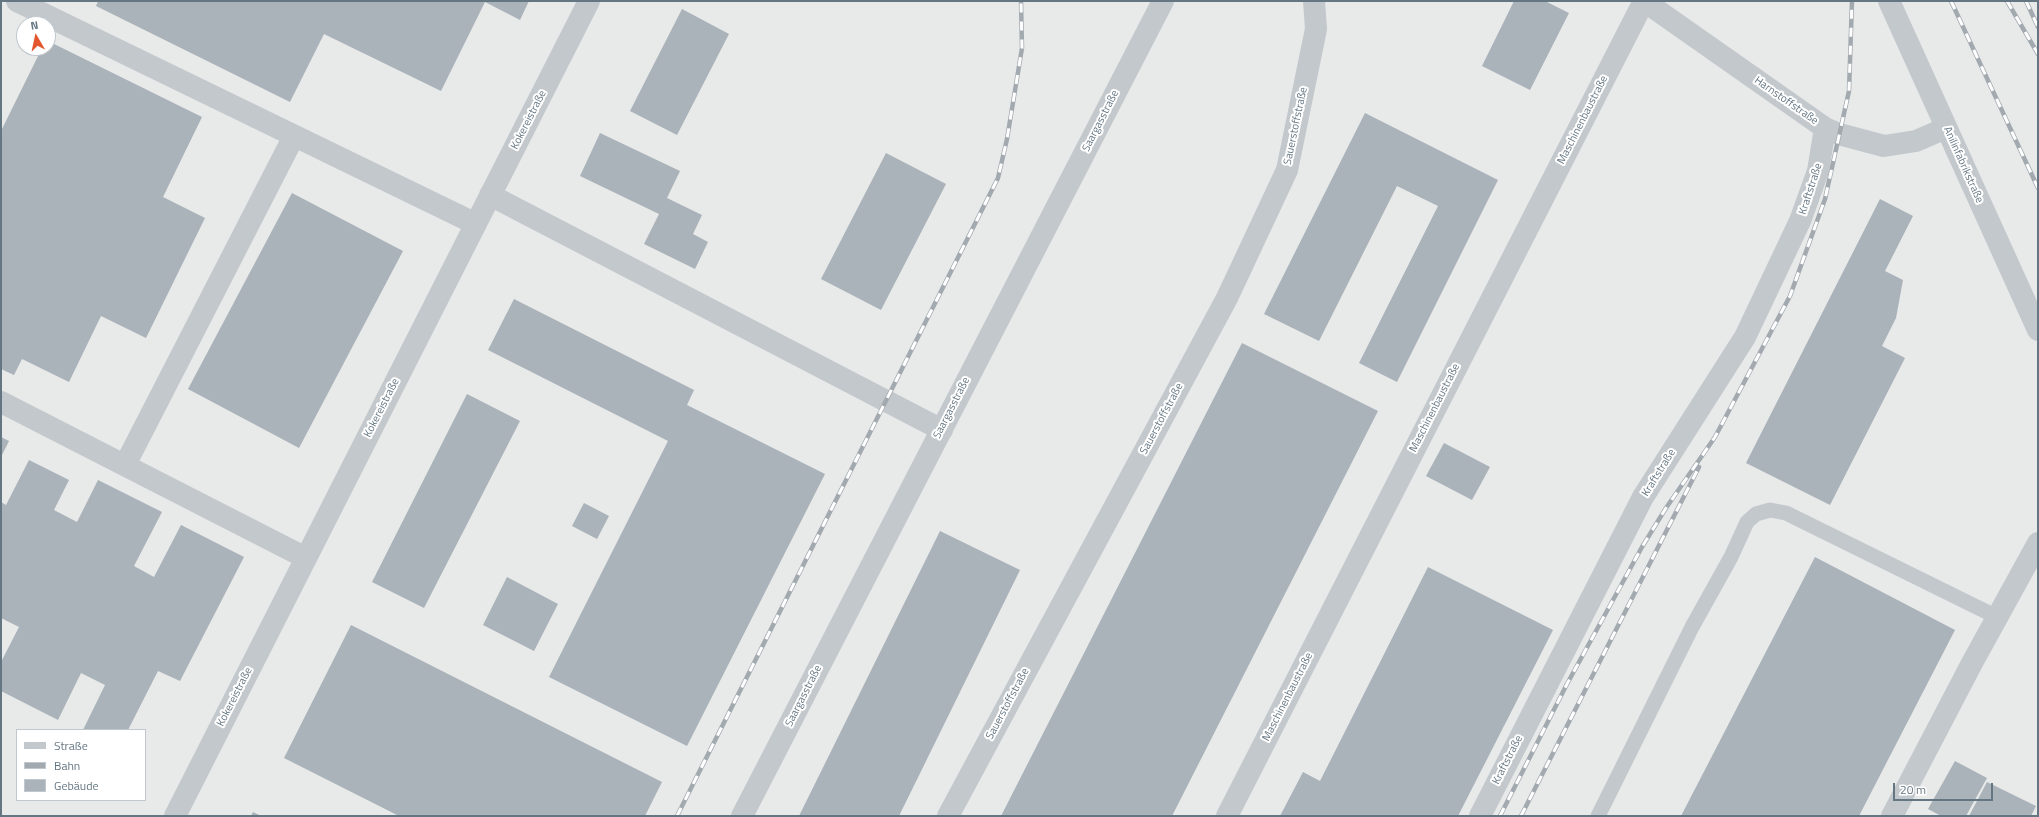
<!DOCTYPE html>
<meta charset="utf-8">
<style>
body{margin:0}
#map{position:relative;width:2039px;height:817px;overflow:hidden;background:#fafaf8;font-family:"Titillium Web",sans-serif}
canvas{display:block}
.frame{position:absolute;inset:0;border:2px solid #657683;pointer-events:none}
.legend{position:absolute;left:16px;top:729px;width:130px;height:72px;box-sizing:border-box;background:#fff;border:1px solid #c1c8cd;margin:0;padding:5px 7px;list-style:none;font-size:12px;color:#657683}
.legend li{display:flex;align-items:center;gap:8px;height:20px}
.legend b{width:20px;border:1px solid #c1c8cd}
.north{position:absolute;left:16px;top:16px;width:40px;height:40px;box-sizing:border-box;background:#fff;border:1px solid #c1c8cd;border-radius:50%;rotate:351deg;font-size:11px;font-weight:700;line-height:16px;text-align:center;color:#657683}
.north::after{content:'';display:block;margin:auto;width:14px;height:18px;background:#e4572e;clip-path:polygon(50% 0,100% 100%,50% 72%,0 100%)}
.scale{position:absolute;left:1893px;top:783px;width:100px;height:18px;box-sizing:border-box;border:2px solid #657683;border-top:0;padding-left:5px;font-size:12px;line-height:14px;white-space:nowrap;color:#657683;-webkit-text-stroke:3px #fff;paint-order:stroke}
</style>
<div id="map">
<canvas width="2039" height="817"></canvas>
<div class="frame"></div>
<ul class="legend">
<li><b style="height:5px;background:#c3c8cc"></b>Straße</li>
<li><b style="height:5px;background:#a2aab0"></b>Bahn</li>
<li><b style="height:11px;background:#aab3b9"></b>Gebäude</li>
</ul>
<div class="north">N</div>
<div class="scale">20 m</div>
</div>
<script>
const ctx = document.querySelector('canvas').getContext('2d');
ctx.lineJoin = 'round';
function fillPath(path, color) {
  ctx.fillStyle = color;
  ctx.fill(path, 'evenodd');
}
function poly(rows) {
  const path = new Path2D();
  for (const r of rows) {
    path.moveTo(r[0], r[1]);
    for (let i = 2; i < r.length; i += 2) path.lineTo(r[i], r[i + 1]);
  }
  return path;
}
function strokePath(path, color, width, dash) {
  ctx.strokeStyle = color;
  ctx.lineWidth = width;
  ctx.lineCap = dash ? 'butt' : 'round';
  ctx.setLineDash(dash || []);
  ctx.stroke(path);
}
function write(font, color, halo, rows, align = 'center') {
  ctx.font = font + ' "Titillium Web",sans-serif';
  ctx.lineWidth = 4;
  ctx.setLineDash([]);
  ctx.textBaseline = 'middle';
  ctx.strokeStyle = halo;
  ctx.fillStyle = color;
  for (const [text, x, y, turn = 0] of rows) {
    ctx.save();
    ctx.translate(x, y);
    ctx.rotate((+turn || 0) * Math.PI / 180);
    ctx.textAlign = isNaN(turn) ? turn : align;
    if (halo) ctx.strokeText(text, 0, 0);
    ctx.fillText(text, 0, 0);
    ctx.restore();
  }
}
fillPath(poly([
 [1,1,2038,1,2038,816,1,816],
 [24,24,48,24,48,48,24,48],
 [17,730,145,730,145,800,17,800]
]), '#e8e9e9');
fillPath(poly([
 [98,1,529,1,520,20,485,2,441,91,324,34,290,102,96,6],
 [1514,1,1545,1,1569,13,1530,90,1482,66],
 [682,9,729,34,677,135,630,111],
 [48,41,202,117,163,197,205,218,146,338,101,316,69,382,22,359,14,375,1,369,1,131,42,48,48,48],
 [1365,113,1498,180,1397,382,1359,363,1438,206,1397,186,1319,341,1264,314],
 [600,133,680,171,667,198,702,215,693,234,708,242,695,269,644,244,659,214,580,176],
 [886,153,946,184,881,310,821,279],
 [292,193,403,251,299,448,188,389],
 [1880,199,1913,216,1885,271,1903,280,1896,318,1882,346,1905,358,1830,505,1746,463],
 [514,299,694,390,687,405,825,474,687,746,549,677,668,441,488,350],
 [1242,343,1378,411,1172,816,1001,816],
 [467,394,520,421,424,608,372,582],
 [1,437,9,441,1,457],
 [1444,443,1490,467,1472,500,1426,476],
 [29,460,69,480,54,510,77,522,98,480,162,512,134,566,154,577,181,525,244,557,180,681,158,671,128,730,83,730,105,685,81,673,58,720,1,691,1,662,19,627,1,618,1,502,6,505],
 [584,503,609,516,597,539,572,526],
 [940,531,1020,570,899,816,799,816],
 [1815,557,1955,630,1859,816,1681,816],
 [1428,567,1553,630,1458,816,1280,816,1303,772,1320,781],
 [507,577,558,604,534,651,483,625],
 [351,625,662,782,645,816,399,816,284,758],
 [1955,761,1987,778,1966,816,1941,816,1928,809],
 [1987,782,2036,806,2031,816,1969,816],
 [253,812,261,816,251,816]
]), '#aab3b9');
strokePath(poly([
 [1598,816,1692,627,1731,557,1747,522,1756,514,1770,510,1786,513,1997,617]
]), '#c3c8cc', 15);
strokePath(poly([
 [17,1,476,224],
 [1644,1,1825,128,1839,134,1884,146,1916,141,1946,128],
 [1889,1,2038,330],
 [490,195,942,430],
 [1,402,306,558],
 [125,465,294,136],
 [175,816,589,1],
 [742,816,1163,1],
 [948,816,1227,298,1287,170,1316,29,1314,1],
 [1227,816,1644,1],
 [1480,816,1643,497,1745,337,1800,221,1818,171,1825,128],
 [1892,816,1972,663,2038,543]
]), '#c3c8cc', 22);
const rail = poly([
 [1951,1,2038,188],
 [2007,1,2038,54],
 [2026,1,2038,27],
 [677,816,998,178,1007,139,1022,48,1021,1],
 [1500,816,1567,684,1642,547,1666,508,1715,437,1790,296,1825,199,1849,91,1852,1],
 [1521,816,1699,467]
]);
strokePath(rail, '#a2aab0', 4.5);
strokePath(rail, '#fff', 3, [9]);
write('11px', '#657683', '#fff', [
 ["Harnstoffstraße",1786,101,35],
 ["Kokereistraße",529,120,-63],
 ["Maschinenbaustraße",1583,120,-63],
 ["Saargasstraße",1101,121,-63],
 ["Sauerstoffstraße",1296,126,-78],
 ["Anilinfabrikstraße",1963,165,66],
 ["Kraftstraße",1811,189,-72],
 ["Kokereistraße",382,408,-63],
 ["Saargasstraße",952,408,-63],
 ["Maschinenbaustraße",1435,408,-63],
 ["Sauerstoffstraße",1162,419,-62],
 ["Kraftstraße",1659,473,-58],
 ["Saargasstraße",804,696,-63],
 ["Kokereistraße",235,697,-63],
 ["Maschinenbaustraße",1288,697,-63],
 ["Sauerstoffstraße",1008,704,-62],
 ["Kraftstraße",1508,760,-63]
]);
</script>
